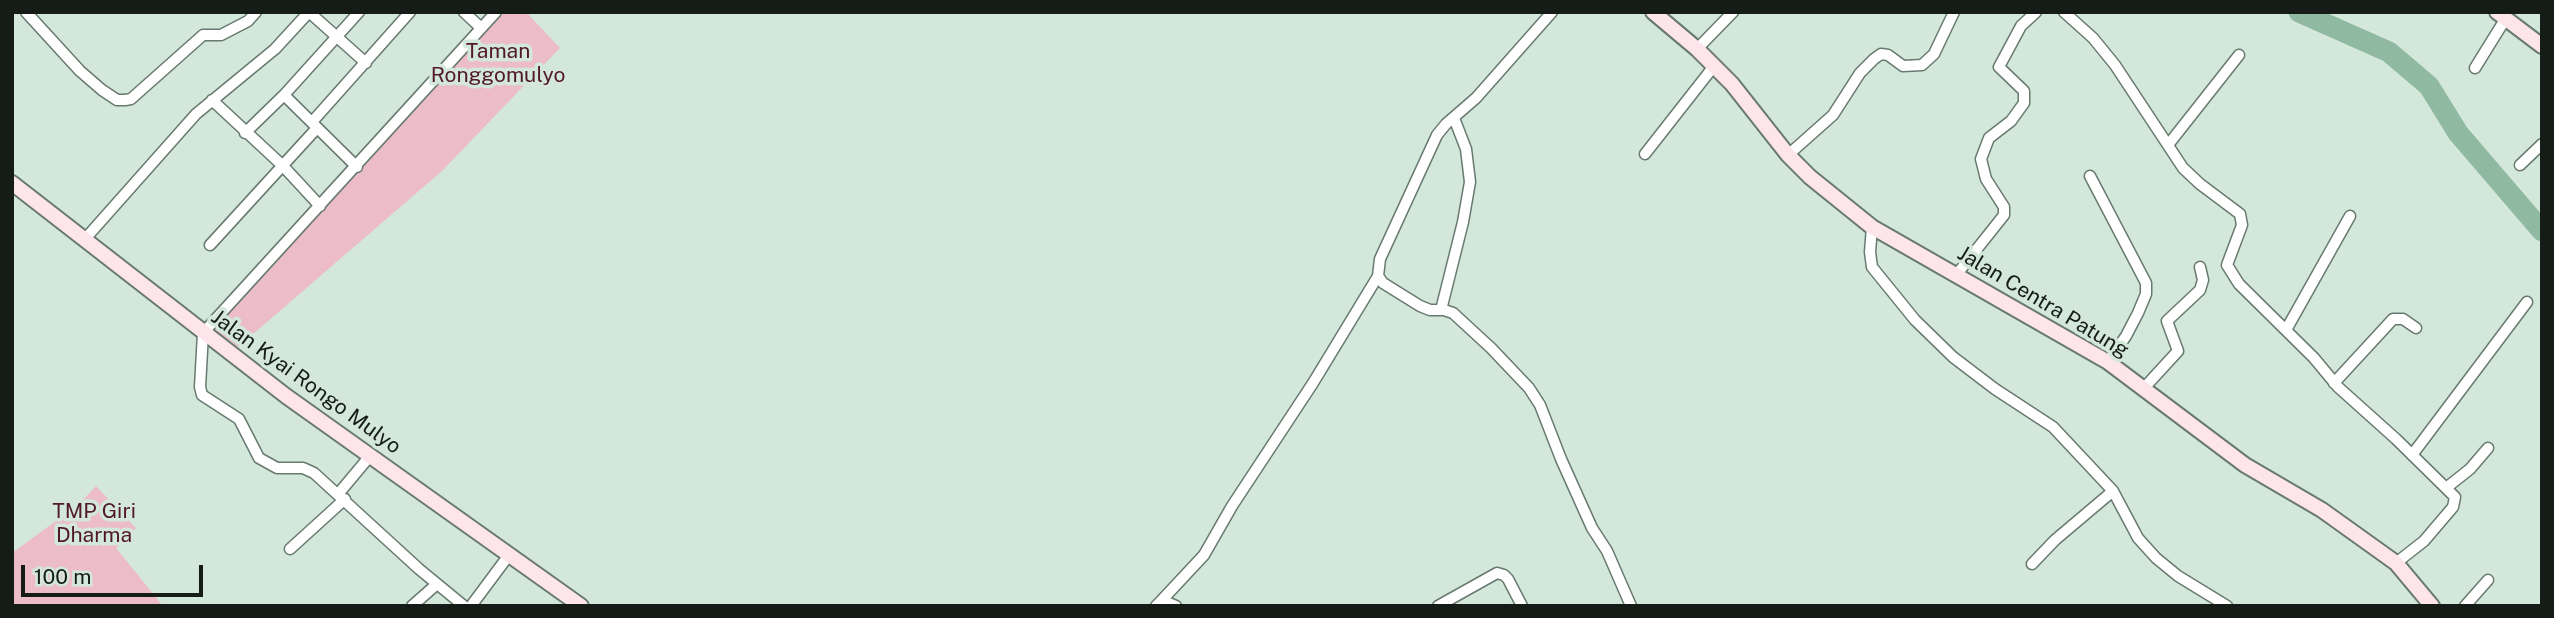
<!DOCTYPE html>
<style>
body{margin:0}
#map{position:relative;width:2554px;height:618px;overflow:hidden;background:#d3e7db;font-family:"Public Sans",sans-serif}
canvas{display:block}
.frame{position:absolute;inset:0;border:14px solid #151c18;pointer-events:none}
.scale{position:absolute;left:21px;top:565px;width:182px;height:32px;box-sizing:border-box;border:4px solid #151c18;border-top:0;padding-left:9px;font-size:21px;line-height:24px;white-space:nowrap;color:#151c18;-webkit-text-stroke:5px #d3e7db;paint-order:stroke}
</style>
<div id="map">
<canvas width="2554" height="618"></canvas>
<div class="frame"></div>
<div class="scale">100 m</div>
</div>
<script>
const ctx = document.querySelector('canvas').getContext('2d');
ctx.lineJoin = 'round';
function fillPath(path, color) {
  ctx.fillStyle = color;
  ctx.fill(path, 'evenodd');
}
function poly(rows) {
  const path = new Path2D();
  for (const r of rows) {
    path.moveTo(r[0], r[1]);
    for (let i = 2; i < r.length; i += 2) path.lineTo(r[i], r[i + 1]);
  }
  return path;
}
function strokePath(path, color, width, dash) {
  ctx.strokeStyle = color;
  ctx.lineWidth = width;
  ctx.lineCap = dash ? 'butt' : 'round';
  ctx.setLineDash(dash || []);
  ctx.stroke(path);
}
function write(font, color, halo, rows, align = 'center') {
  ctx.font = font + ' "Public Sans",sans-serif';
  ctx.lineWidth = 7;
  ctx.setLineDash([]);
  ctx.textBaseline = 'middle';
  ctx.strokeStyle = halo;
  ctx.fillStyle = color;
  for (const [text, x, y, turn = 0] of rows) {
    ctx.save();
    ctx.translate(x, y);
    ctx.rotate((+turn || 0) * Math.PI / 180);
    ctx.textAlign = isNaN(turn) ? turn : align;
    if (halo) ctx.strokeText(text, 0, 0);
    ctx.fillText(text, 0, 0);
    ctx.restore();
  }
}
fillPath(poly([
 [500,12,526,12,560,48,442,171,238,347,211,329],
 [96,486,136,528,116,548,163,606,12,606,12,553,78,505]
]), '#ecbdc8');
strokePath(poly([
 [2299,12,2389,52,2429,86,2458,133,2542,231]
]), '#8fb9a0', 21);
const street = poly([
 [26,12,80,71,102,90,117,100,125,100,131,99,203,35,221,35,248,21,256,12],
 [309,12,366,63],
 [464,12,480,27],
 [1552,12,1476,98,1446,124,1437,135,1380,259,1378,276,1383,283,1420,306,1430,310,1444,310,1453,313,1491,348,1529,388,1540,405,1561,459,1592,528,1607,551,1631,606],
 [2064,12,2093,38,2115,65,2183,168,2200,184,2240,214,2242,225,2227,265,2239,284,2314,358,2338,387,2396,439,2455,497,2453,507,2424,541,2396,563],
 [1697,49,1733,12],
 [2475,68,2506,18],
 [284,95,359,12],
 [212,100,283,166,320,206],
 [312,122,410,12],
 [245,133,284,95,357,167],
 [2168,145,2239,55],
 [1645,154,1714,66],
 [1788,155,1833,115,1860,73,1874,59,1881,54,1888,55,1903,66,1922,65,1934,54,1954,12],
 [2520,165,2542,144],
 [2090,176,2146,283,2146,294,2138,313,2126,336,2108,362],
 [1872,227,1870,252,1872,267,1915,320,1953,357,1995,389,2053,427,2113,491,2138,538,2156,558,2178,576,2227,606],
 [85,239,196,114,275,49,309,12],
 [210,245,317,128],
 [1957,274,2004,215,2004,207,1986,179,1981,159,1989,138,2011,121,2024,103,2024,91,1999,67,2021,26,2036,12],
 [1441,310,1463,222,1470,182,1466,149,1454,118],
 [2286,330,2350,216],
 [2334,383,2393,319,2403,319,2416,328],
 [2144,388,2178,351,2167,321,2200,290,2203,280,2200,267],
 [2412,455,2527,302],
 [2446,488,2470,469,2488,448],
 [339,493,370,456],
 [290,549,345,499],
 [2032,564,2055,540,2113,491],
 [1162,600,1204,555,1232,506,1313,383,1378,276],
 [412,606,437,584],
 [464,606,419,569,314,473,303,468,277,468,259,458,239,419,202,395,200,387,203,333,496,12],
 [471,606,509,555],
 [1156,606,1162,600,1176,606],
 [1438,606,1497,573,1504,575,1508,579,1522,606],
 [2465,606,2488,580]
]);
const secondary = poly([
 [1653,12,1697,49,1732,84,1788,155,1810,177,1872,227,2108,362,2245,465,2322,510,2396,563,2432,606],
 [2497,12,2542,46],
 [12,183,286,396,581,606]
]);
strokePath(street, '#687a6f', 13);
strokePath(secondary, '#687a6f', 18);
strokePath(street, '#fff', 10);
strokePath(secondary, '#fee4eb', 14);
write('21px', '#51172b', '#d3e7db', [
 ["Taman",498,52],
 ["Ronggomulyo",498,76],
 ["TMP Giri",94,512],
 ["Dharma",94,536]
]);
write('21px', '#151c18', '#d3e7db', [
 ["Jalan Centra Patung",2043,302,31],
 ["Jalan Kyai Rongo Mulyo",306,382,36]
]);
</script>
